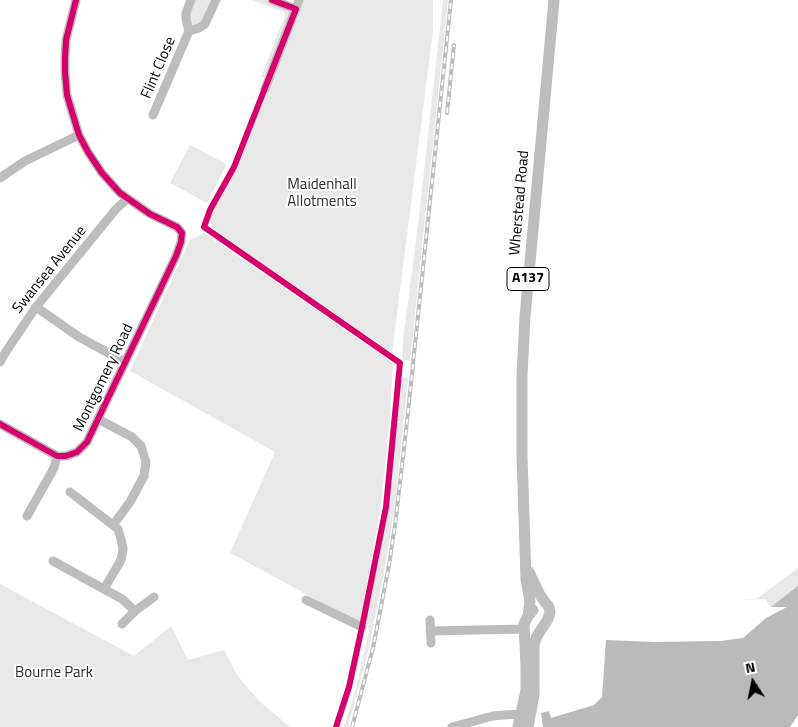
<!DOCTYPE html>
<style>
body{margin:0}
#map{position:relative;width:798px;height:727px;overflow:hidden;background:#fff;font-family:"Titillium Web",sans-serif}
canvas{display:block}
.north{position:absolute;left:728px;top:657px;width:50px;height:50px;-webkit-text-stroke:4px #fff;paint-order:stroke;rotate:349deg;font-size:14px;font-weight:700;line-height:20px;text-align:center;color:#000}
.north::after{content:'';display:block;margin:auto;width:18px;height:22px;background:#000;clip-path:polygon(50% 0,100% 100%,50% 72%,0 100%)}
</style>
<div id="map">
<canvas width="798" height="727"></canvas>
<div class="north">N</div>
</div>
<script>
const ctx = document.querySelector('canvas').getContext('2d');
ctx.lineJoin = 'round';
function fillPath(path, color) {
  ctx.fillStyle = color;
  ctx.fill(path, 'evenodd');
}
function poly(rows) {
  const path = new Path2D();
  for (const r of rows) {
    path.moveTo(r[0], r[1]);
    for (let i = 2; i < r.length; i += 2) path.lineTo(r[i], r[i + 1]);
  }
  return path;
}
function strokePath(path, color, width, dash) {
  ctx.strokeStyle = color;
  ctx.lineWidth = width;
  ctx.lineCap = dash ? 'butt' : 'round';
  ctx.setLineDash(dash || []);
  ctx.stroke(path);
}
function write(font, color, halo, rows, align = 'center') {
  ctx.font = font + ' "Titillium Web",sans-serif';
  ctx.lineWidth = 4;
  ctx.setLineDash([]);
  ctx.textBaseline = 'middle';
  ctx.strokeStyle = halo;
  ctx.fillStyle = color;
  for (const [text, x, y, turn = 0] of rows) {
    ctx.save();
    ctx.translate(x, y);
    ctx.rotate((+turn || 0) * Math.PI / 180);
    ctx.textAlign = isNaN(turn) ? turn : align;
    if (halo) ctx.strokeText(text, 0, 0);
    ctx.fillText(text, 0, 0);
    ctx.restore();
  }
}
fillPath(poly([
 [195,0,213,0,202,22,193,26,189,22,189,16],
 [251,0,266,0,287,8,289,11,290,16,267,78,261,77,285,15,284,12],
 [303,0,433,0,433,31,392,353,216,232,210,224,209,218,240,157],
 [443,0,448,0,410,361,402,360,403,340,418,225],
 [190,145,227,164,207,203,170,183],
 [204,233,393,363,390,415,381,505,360,623,230,553,275,452,130,371,190,240],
 [402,377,408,378,396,496,386,562,368,652,348,727,344,727,356,688,369,631,368,626,365,622,376,573,387,511,397,424,400,422,398,420],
 [798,568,798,599,789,607,771,607,765,599,739,600,758,598],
 [0,584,134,656,171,626,188,660,224,650,237,675,259,701,290,727,0,727]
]), '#e8e8e8');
fillPath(poly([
 [798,586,798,715,790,727,543,727,541,713,549,711,551,718,594,705,602,697,606,640,654,642,720,641,743,638,766,618,787,607,771,607]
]), '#bababa');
strokePath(poly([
 [191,0,186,13,186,19,189,31,199,28,205,24,216,0],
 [272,0,296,9],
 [265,89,299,0],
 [153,115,189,31],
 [0,178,25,161,79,135],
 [36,307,79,337,125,362],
 [0,362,7,350,36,307,116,209,127,199],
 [98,419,132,437,141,446,146,462,144,476,130,502,113,525],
 [0,424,57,456,66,456,77,452,87,442,176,256,181,242,182,233,177,227,150,214,120,193,102,173,88,152,79,135,67,95,65,72,65,58,66,40,76,0],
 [70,492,118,529,121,539,123,549,121,560,104,589],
 [27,516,54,468,57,456],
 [53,561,122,599,135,611,122,624],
 [306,600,362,627],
 [135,611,154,597],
 [430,620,431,643],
 [430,631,524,629],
 [452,727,493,716,504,715,521,714]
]), '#bdbdbd', 9);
strokePath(poly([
 [528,616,530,602,526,579,522,455,522,376,525,317,554,0],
 [518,727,526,690,526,667,524,624,528,616,533,610],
 [528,727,534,695,534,644,537,636,548,619,550,612,549,607,545,602,540,595,529,572]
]), '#bdbdbd', 11);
const rail = poly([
 [447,113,454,45],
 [352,727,373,648,389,565,395,525,406,431,451,0]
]);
strokePath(rail, '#bdbdbd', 4);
strokePath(rail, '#fff', 2, [5.5]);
strokePath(poly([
 [272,0,296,9,234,167,210,210,204,227,400,363,386,507,362,627,349,687,336,727],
 [0,424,57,456,66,456,77,452,87,442,176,256,181,242,182,233,177,227,150,214,120,193,102,173,88,152,79,135,67,95,65,72,65,58,66,40,76,0]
]), '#d6006c', 6);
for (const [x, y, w] of [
 [528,279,42]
]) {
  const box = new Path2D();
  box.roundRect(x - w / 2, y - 11.5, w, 23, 4);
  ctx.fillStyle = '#fff';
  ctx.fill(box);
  strokePath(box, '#000', 1);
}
write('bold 14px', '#000', null, [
 ["A137",528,279]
]);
write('15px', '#000', '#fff', [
 ["Flint Close",159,68,-67],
 ["Wherstead Road",520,203,-85],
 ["Swansea Avenue",50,270,-51],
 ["Montgomery Road",104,378,-64]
]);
write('15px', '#2c2c2c', '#fff', [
 ["Maidenhall",322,185],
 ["Allotments",322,202],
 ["Bourne Park",54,673]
]);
</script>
